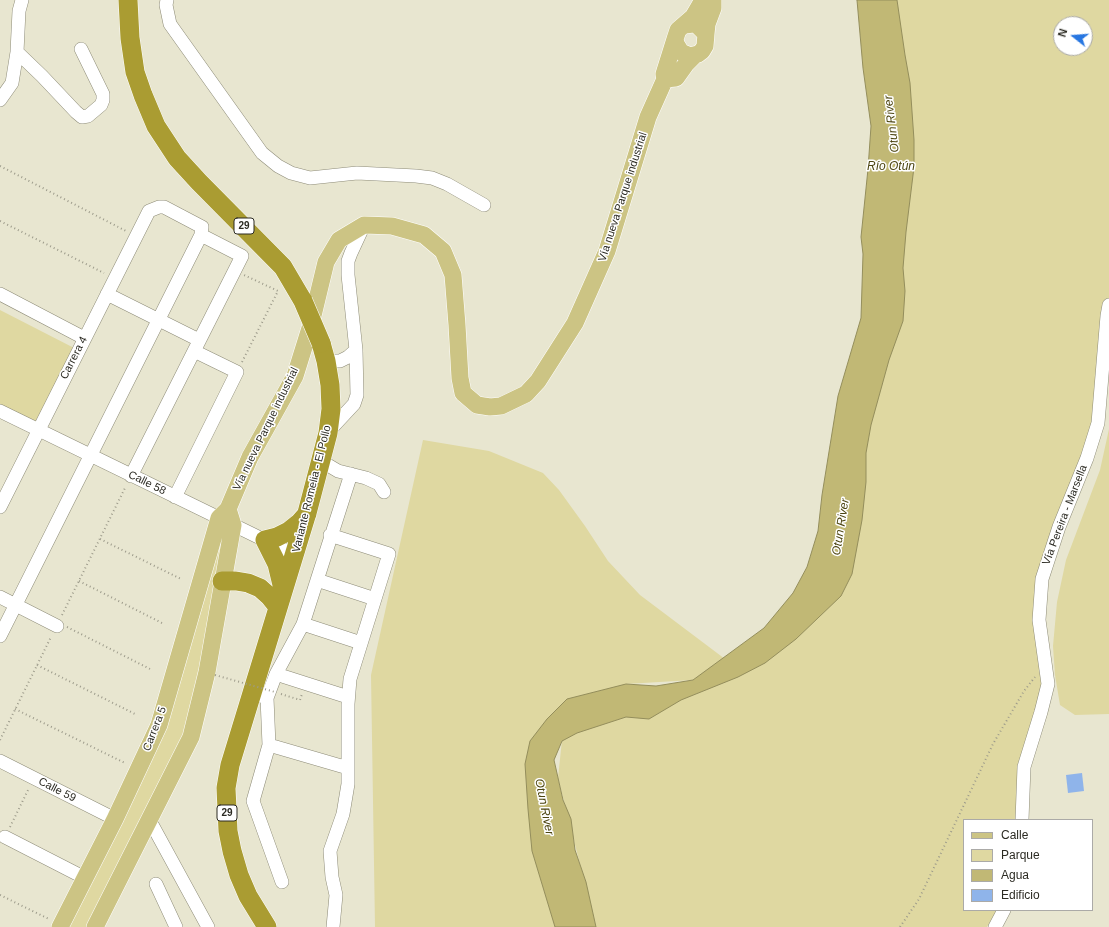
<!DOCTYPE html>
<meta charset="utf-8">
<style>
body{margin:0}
#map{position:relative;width:1109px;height:927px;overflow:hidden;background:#e8e6d0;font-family:Helvetica,sans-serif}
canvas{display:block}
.legend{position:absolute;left:963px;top:819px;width:130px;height:92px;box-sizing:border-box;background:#fff;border:1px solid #abaaa7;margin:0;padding:5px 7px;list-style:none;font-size:12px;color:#2c2b23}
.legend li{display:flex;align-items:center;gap:8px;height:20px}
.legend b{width:20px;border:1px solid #abaaa7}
.north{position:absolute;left:1053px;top:16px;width:40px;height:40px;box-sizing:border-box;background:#fff;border:1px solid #abaaa7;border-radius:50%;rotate:287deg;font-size:11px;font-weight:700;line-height:16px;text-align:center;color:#2c2b23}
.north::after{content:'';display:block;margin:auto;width:14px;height:18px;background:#2776e1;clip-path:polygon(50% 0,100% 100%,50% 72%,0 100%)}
</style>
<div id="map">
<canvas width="1109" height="927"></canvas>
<ul class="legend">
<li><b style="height:5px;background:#ccc484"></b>Calle</li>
<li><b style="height:11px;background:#dfd8a1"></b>Parque</li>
<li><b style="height:11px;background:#c1b875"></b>Agua</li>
<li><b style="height:11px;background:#8fb4ea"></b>Edificio</li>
</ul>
<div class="north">N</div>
</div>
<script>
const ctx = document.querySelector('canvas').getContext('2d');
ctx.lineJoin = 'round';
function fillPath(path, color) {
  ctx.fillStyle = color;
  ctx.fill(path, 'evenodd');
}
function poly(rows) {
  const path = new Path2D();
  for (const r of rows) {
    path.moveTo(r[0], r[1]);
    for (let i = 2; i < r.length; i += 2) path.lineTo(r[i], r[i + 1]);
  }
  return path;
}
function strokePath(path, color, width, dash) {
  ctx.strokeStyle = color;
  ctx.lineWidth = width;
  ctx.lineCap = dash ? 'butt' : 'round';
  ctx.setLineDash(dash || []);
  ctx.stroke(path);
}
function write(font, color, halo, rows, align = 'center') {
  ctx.font = font + ' Helvetica,sans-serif';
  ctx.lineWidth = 3;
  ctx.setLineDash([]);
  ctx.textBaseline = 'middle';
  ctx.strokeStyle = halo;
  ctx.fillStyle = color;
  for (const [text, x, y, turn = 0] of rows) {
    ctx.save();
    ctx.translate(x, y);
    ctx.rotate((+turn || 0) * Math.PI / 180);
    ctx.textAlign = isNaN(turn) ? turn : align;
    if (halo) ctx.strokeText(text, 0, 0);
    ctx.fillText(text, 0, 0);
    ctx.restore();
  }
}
fillPath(poly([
 [877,0,1109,0,1109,353,1098,423,1043,577,1048,684,1028,753,1023,820,964,820,964,910,997,910,987,927,596,927,558,778,562,740,606,709,696,694,831,603,875,340],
 [1061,24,1085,24,1085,48,1061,48],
 [0,310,78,350,38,429,0,411],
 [1109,429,1109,714,1075,715,1060,705,1055,675,1053,646,1057,602,1066,560,1100,470],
 [423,440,489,451,543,473,559,490,585,526,608,561,640,595,733,665,693,680,626,684,530,741,557,927,375,927,371,675],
 [219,518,233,525,191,737,95,927,60,927,159,725]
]), '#dfd8a1');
const water = poly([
 [857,0,897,0,905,55,910,83,914,140,914,167,906,232,903,268,905,291,903,321,889,360,871,425,866,453,866,482,862,520,852,574,841,596,796,639,765,663,738,677,681,700,649,719,626,717,577,733,562,741,554,760,563,800,571,819,575,850,586,882,596,927,555,927,532,851,528,809,525,764,530,741,547,719,567,699,626,684,656,686,693,680,764,628,793,593,807,567,818,531,822,495,838,396,861,318,863,254,861,237,868,169,871,126,863,68,857,0]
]);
fillPath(water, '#c1b875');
strokePath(water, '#948e5c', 1);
fillPath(poly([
 [1082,773,1084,791,1068,793,1066,775]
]), '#8fb4ea');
const minor = poly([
 [167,0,166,5,170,24,262,153,278,166,291,173,310,178,357,173,416,176,432,178,447,184,484,205],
 [17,52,42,76,76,112,82,117,88,116,101,105,103,100,103,94,81,49],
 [0,100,12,83,17,52,19,11,22,0],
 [0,294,84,338],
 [107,294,199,340],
 [326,361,340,361,348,357,356,350],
 [0,411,295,555],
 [328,432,354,404,357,395,356,350,348,275,348,261,351,253,364,225],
 [321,461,338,471,366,478,379,484,384,492],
 [131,476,242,256,201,235],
 [175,497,237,372,194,351],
 [0,507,149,211,159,207,164,207,202,227,201,235,0,636],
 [330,535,389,554,350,679,348,704,348,784,343,814,330,851,332,877,336,895,333,927],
 [317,580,375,599],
 [0,597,57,626],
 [303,624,361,643],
 [252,693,267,698,269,745,348,768],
 [348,697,276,674,303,624,351,474],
 [267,698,276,674],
 [269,745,253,801,282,882],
 [0,761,115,819],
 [149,819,208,927],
 [1022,820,1024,767,1041,712,1048,684,1039,620,1042,579,1059,527,1087,458,1098,423,1107,316,1109,305],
 [5,837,85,878],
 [156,884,176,927],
 [995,927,1004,910]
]);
const major = poly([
 [685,25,693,24,697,25,706,34,705,46,702,51,698,54,690,56,681,52,676,44,675,39,678,30,693,17,703,0],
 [706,34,707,24,713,8,713,0],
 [665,79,676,78,686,64,695,55],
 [60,927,115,819,159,725,219,518,228,509,250,457,295,376,310,328,326,262,339,240,364,225,392,226,424,235,443,251,453,275,457,325,460,378,463,393,477,405,490,407,501,406,526,394,538,381,575,323,607,251,648,117,665,79,664,74,675,39],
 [95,927,191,737,207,672,233,525,228,509]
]);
const highway = poly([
 [128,0,130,38,135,72,143,95,156,126,177,158,199,182,283,267,303,301],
 [222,581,236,581,248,583,260,588,270,597,278,607],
 [283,589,277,564,265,540,277,537,289,531,299,523,307,514],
 [267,927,248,896,239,875,232,851,228,831,226,788,230,765,307,513,328,433,331,409,330,385,326,361,321,343]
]);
strokePath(minor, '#8d8b77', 14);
strokePath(major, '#fff', 18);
strokePath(highway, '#fff', 20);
strokePath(poly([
 [0,166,126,231],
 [0,221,104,273],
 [242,362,278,291,244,275],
 [100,539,181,579],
 [79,581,162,623],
 [62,615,126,486],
 [67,627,152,670],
 [37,665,135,714],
 [281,694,300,700,302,694],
 [15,709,125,763],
 [0,740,51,637],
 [10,827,29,788],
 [0,895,49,919],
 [900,927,919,899,993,744,1024,691,1035,677]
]), '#9d9b8b', 2, [1, 3]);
strokePath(minor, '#fff', 13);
strokePath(major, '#ccc484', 17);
strokePath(highway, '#aa9c32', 19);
const highwayBridge = poly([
 [303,301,321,343]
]);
strokePath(highwayBridge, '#fff', 20, []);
strokePath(poly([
 [215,675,275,692]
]), '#9d9b8b', 2, [1, 3]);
strokePath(highwayBridge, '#aa9c32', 19);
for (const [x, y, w] of [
 [244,226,20],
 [227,813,20]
]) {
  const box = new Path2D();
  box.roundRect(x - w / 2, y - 8, w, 16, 3);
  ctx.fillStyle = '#fff';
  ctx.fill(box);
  strokePath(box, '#2c2b23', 1);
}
write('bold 10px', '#2c2b23', null, [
 ["29",244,226],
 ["29",227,813]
]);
write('11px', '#2c2b23', '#fff', [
 ["Vía nueva Parque industrial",623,197,-72],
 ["Carrera 4",74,358,-63],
 ["Vía nueva Parque industrial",266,429,-64],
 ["Calle 58",147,483,26],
 ["Variante Romelia - El Pollo",312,489,-76],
 ["Vía Pereira - Marsella",1065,515,-69],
 ["Carrera 5",155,729,-69],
 ["Calle 59",57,790,27]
]);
write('italic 12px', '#4c4511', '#fff', [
 ["Otun River",892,124,-97],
 ["Río Otún",891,167],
 ["Otun River",841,527,-81],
 ["Otun River",544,807,79]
]);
</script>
